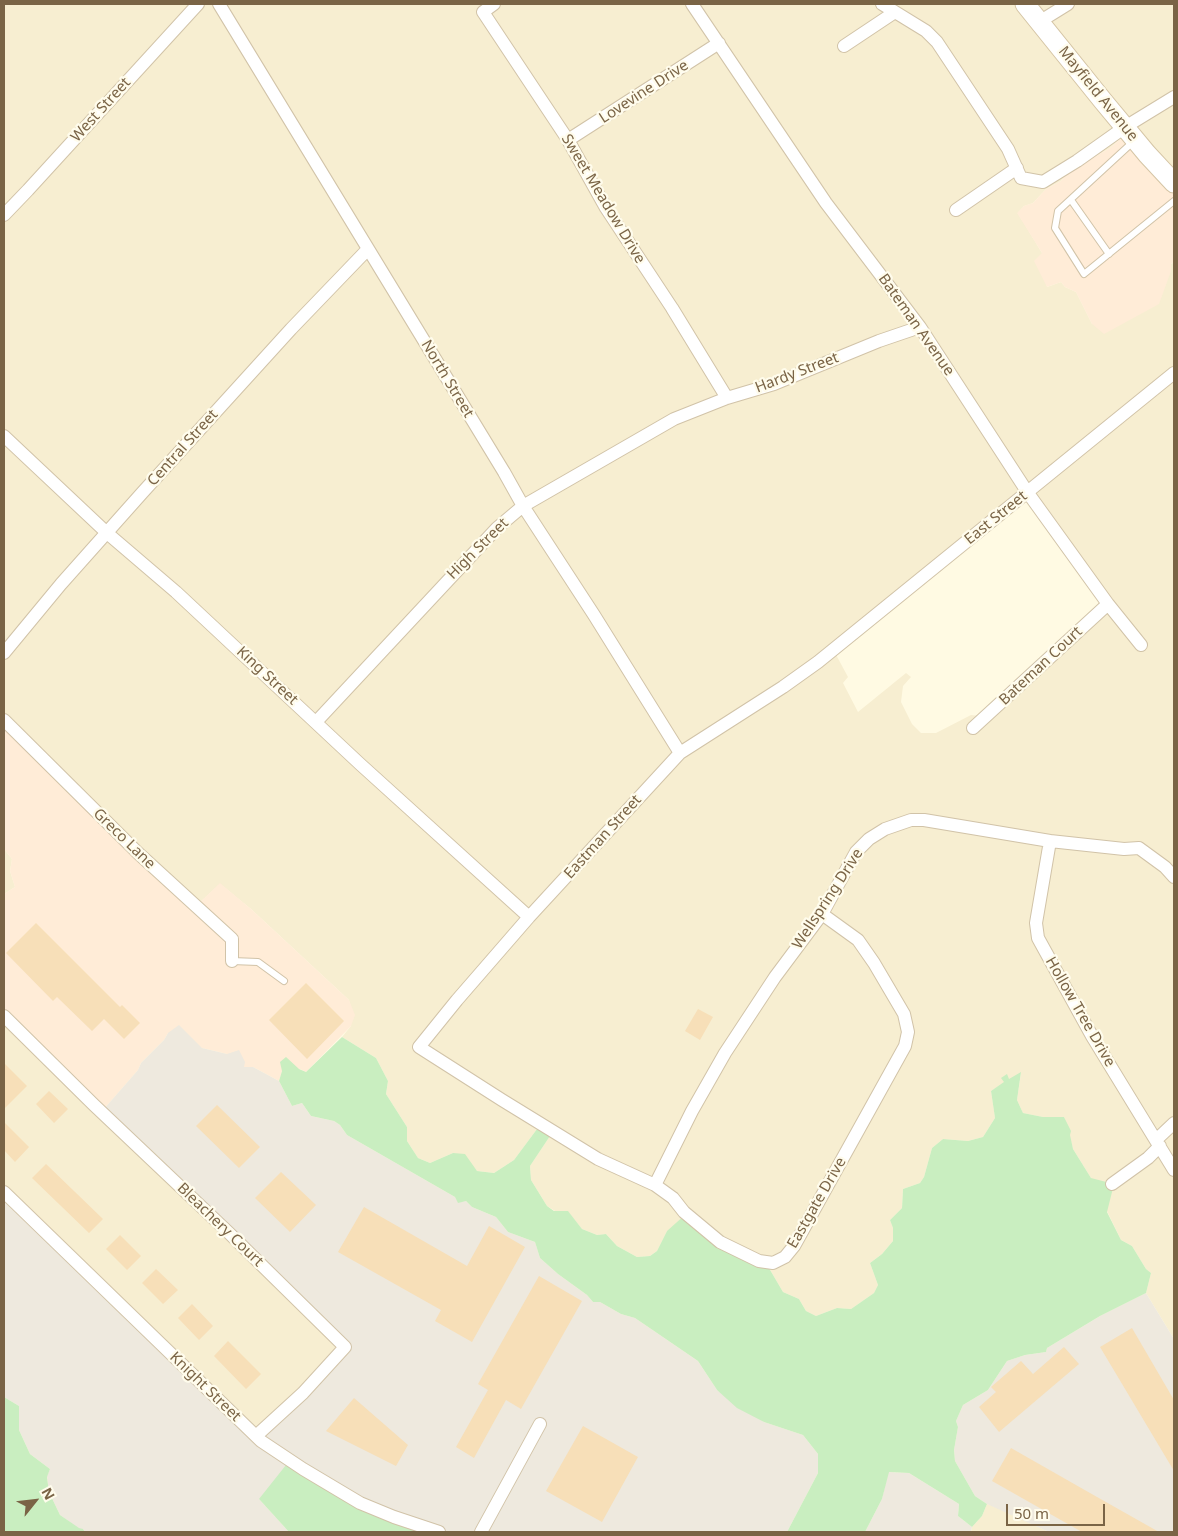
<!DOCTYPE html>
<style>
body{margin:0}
#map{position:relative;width:1178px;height:1536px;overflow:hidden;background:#fffae3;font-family:"Noto Sans",sans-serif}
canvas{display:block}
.frame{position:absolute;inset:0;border:5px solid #7a6446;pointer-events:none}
.north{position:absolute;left:10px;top:1476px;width:50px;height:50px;-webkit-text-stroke:4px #fffcec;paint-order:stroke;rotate:61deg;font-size:14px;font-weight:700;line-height:20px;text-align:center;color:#7a6446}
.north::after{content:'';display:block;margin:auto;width:18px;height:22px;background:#7a6446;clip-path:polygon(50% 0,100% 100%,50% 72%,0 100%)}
.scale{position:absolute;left:1006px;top:1504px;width:99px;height:22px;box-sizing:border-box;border:2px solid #7a6446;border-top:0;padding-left:6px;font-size:15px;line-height:18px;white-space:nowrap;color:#7a6446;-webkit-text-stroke:4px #fffcec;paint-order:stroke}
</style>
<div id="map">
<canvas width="1178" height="1536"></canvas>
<div class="frame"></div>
<div class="north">N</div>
<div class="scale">50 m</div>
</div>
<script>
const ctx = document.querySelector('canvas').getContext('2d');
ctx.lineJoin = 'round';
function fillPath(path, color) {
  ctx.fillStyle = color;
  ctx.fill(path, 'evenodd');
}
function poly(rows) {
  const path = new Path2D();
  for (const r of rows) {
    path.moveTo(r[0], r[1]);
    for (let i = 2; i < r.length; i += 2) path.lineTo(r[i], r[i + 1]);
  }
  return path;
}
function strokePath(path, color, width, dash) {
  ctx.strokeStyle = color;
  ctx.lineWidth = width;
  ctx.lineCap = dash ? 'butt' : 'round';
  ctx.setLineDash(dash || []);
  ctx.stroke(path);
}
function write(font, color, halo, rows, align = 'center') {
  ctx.font = font + ' "Noto Sans",sans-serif';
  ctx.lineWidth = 4.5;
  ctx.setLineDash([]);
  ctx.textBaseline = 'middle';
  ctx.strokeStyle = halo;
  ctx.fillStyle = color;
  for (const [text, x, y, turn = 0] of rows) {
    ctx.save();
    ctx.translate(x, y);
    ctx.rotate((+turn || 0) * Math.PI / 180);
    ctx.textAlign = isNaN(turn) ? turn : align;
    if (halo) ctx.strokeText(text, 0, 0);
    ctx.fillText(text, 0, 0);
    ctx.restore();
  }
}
fillPath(poly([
 [4,4,1174,4,1174,180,1129,131,1110,148,1067,173,1061,181,1046,189,1033,203,1024,206,1018,213,1042,253,1047,287,1061,282,1065,287,1076,292,1092,324,1174,262,1174,1339,1146,1293,1151,1273,1146,1269,1132,1246,1121,1240,1091,1178,1073,1149,1064,1117,1043,1117,1023,1113,1017,1100,1021,1073,991,1091,995,1118,983,1137,968,1141,943,1139,932,1148,924,1177,920,1183,903,1189,902,1208,890,1220,893,1228,893,1241,882,1254,870,1263,878,1285,874,1293,851,1309,837,1308,816,1316,806,1311,799,1299,783,1292,766,1263,667,1231,657,1251,650,1256,637,1257,617,1246,606,1234,597,1235,582,1229,568,1212,555,1211,547,1206,531,1180,530,1166,552,1133,540,1125,514,1160,494,1173,477,1171,453,1153,430,1163,418,1158,407,1141,407,1127,386,1094,388,1081,376,1058,342,1037,351,1026,349,1000,251,909,220,884,197,905,4,719],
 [1026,496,1103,608,980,716,971,715,936,733,921,733,912,724,901,702,903,686,911,677,906,673,858,712,843,683,848,677,834,651],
 [4,849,12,859,10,871,15,887,4,894],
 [4,1015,341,1350,258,1435,4,1192],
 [987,1504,991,1505,1049,1532,971,1532,972,1527,982,1516]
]), '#f7eed1');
fillPath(poly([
 [1129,131,1174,180,1174,262,1171,264,1171,271,1159,304,1104,334,1092,324,1076,292,1065,287,1061,282,1047,287,1034,261,1042,253,1017,213,1024,206,1033,203,1046,189,1061,181,1067,173,1110,148],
 [4,719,197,905,220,883,251,909,349,1000,355,1015,351,1026,306,1072,300,1069,282,1071,279,1081,253,1067,244,1067,227,1054,202,1048,168,1033,164,1040,141,1063,138,1070,103,1110,4,1015,4,894,15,887,10,871,12,859,4,849]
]), '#ffecd7');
fillPath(poly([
 [179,1025,202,1048,227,1054,239,1050,245,1062,244,1067,253,1067,279,1081,292,1106,302,1103,311,1116,334,1121,340,1125,347,1135,455,1197,458,1202,466,1201,472,1207,496,1217,508,1232,535,1242,540,1258,558,1274,587,1295,593,1302,600,1302,621,1314,635,1318,698,1361,717,1390,764,1422,803,1435,818,1454,818,1473,787,1532,434,1532,259,1499,289,1532,85,1532,83,1529,79,1529,60,1515,49,1492,47,1476,50,1469,30,1454,19,1430,19,1406,4,1397,4,1192,252,1432,341,1350,103,1110,138,1070,141,1063,164,1040,168,1033],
 [1146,1293,1174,1339,1174,1532,1049,1532,987,1504,975,1496,955,1461,954,1450,958,1427,956,1421,963,1405,988,1390,1007,1361,1025,1355,1046,1352,1047,1348,1100,1316],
 [888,1472,909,1473,959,1504,958,1516,972,1527,971,1532,865,1532,882,1499]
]), '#eee9de');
fillPath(poly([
 [342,1037,376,1058,388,1081,386,1094,407,1127,407,1141,418,1158,430,1163,453,1153,465,1154,477,1171,494,1173,514,1160,540,1125,552,1133,530,1166,531,1180,547,1206,554,1211,568,1211,582,1229,597,1235,606,1234,617,1246,637,1257,650,1256,657,1251,667,1231,686,1214,766,1263,783,1292,799,1299,806,1311,816,1316,837,1308,851,1309,874,1293,878,1285,870,1263,882,1254,893,1241,893,1228,890,1220,902,1208,903,1189,920,1183,924,1177,932,1148,943,1139,968,1141,983,1137,995,1118,991,1091,1004,1082,1001,1078,1007,1074,1009,1079,1021,1072,1017,1100,1023,1113,1043,1117,1064,1117,1071,1131,1070,1135,1073,1149,1091,1178,1114,1184,1107,1212,1121,1240,1132,1246,1146,1269,1151,1273,1146,1293,1100,1316,1047,1348,1046,1352,1025,1355,1007,1361,988,1390,963,1405,956,1421,958,1427,954,1450,955,1461,975,1496,987,1504,982,1516,972,1527,958,1516,959,1504,909,1473,889,1472,882,1499,865,1532,787,1532,818,1473,818,1454,803,1435,764,1422,737,1408,717,1390,698,1361,635,1318,621,1314,600,1302,593,1302,587,1295,558,1274,540,1258,535,1242,508,1232,496,1217,472,1207,466,1201,458,1203,455,1197,347,1135,340,1125,334,1121,311,1116,302,1103,292,1106,279,1081,282,1071,280,1062,286,1057,299,1069,306,1072],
 [4,1397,19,1406,19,1430,30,1454,50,1469,47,1477,49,1492,60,1515,79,1528,83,1529,85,1532,4,1532],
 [290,1460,356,1500,434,1532,289,1532,259,1499]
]), '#c9eec0');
fillPath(poly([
 [36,923,120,1007,122,1005,140,1023,124,1039,104,1019,92,1031,57,997,53,1001,6,953],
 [306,983,344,1021,307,1059,269,1020],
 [698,1009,713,1017,700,1040,685,1031],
 [4,1063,27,1086,4,1109],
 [49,1091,68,1109,54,1123,36,1104],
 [217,1105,260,1147,239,1168,196,1126],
 [4,1122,29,1147,15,1162,4,1150],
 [46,1164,103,1219,89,1233,32,1178],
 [281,1172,316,1205,290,1232,255,1198],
 [364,1207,467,1266,489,1226,525,1247,472,1342,435,1321,441,1310,338,1252],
 [120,1235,141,1256,127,1270,106,1249],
 [156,1269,178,1290,163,1304,142,1283],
 [539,1276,582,1301,521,1409,506,1400,474,1458,456,1447,488,1390,478,1384],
 [192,1304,213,1326,199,1340,178,1318],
 [1132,1328,1174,1400,1174,1471,1100,1347],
 [228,1341,261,1374,246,1389,214,1356],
 [1064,1347,1079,1364,999,1432,979,1407,996,1392,991,1387,1021,1361,1033,1374],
 [354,1398,408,1445,396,1466,326,1431],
 [583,1426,638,1457,602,1522,546,1491],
 [1011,1448,1090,1493,1159,1532,1082,1532,992,1481]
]), '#f7dfb8');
const service = poly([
 [1134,141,1058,211,1055,228,1084,274,1174,201],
 [1071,200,1109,254],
 [232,961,258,962,284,981]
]);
const minor = poly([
 [219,4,504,472,523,506,594,615,680,753],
 [494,4,483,12,568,140,606,208,672,308,727,398],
 [692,4,826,203,920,327,1028,493,1108,604,1141,645],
 [882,4,926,31,937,42,1008,149,1021,178,1043,182,1077,161,1125,127,1174,97],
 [1039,22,1068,4],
 [844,46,895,12],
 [568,140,719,43],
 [956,210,1017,168],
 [4,215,28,190,198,4],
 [4,436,107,533,176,592,360,764,529,917],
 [4,653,61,584,142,493,291,329,368,249],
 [4,720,138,853,232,939,232,961],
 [316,722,497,528,523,506,674,419,727,398,774,384,879,341,920,327],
 [973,728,1108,604],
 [1050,841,1036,923,1038,938,1092,1036,1174,1170],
 [822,914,858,940,874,963,904,1014,908,1032,905,1046,794,1246,785,1257,773,1263,759,1261,720,1242,684,1212,673,1198,655,1185,598,1159,502,1100,419,1047,457,1000,529,917,680,753,783,687,818,662,1174,373],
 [4,1016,94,1105,229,1233,345,1347,303,1393,256,1436],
 [1156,1140,1174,1123],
 [1112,1184,1148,1158,1160,1146],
 [655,1185,692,1111,725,1053,775,977,822,914,856,852,869,839,885,829,911,820,924,820,1050,841,1124,849,1139,848,1165,867,1174,877],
 [4,1192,261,1441,303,1469,360,1503,394,1517,439,1532],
 [481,1532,540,1424]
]);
const secondary = poly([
 [1025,4,1103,101,1147,154,1174,183]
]);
strokePath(service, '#d1c3a8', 8);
strokePath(minor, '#d1c3a8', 14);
strokePath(secondary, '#d5c5a5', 21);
strokePath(service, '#fff', 6);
strokePath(minor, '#fff', 12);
strokePath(secondary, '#fff', 19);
write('15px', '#7a6446', '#fffcec', [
 ["Lovevine Drive",644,92,-33],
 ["Mayfield Avenue",1098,94,51],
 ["West Street",101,110,-48],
 ["Sweet Meadow Drive",603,199,59],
 ["Bateman Avenue",916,325,55],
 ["Hardy Street",797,373,-21],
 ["North Street",447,379,59],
 ["Central Street",183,448,-48],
 ["East Street",996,518,-39],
 ["High Street",478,549,-45],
 ["Bateman Court",1041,666,-43],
 ["King Street",267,676,43],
 ["Eastman Street",603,837,-48],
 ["Greco Lane",124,839,44],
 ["Wellspring Drive",828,899,-57],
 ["Hollow Tree Drive",1080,1012,60],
 ["Eastgate Drive",817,1203,-60],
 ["Bleachery Court",220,1225,44],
 ["Knight Street",205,1387,44]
]);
</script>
